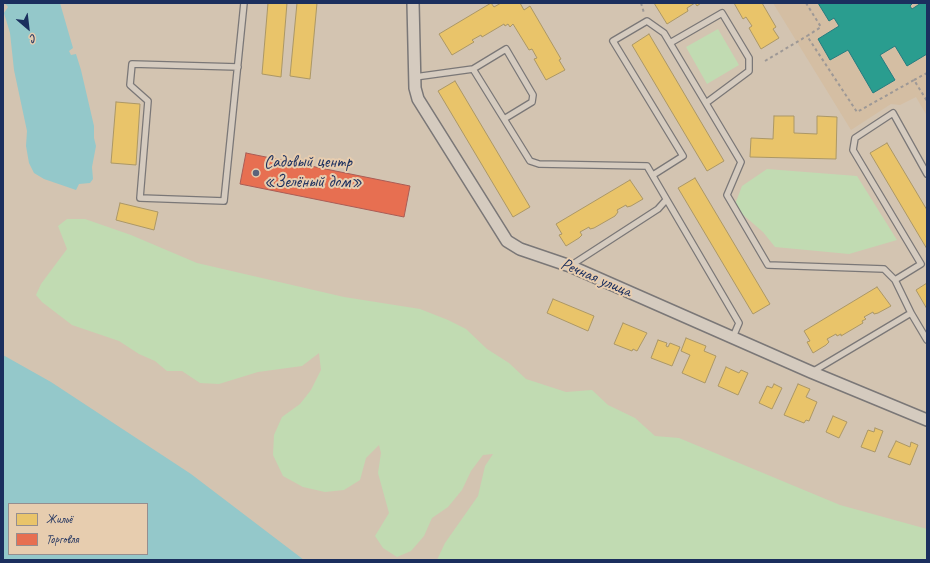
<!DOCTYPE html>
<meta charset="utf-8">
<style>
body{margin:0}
#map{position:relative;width:930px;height:563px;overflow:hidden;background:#d3c4b1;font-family:Caveat,sans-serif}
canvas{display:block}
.frame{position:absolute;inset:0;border:4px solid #1b2f5e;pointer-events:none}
.legend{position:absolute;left:8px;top:503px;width:140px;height:52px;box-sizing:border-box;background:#e7cdaf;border:1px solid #958e8f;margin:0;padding:5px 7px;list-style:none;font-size:12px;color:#1b2f5e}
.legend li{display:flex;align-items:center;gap:8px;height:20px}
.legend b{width:20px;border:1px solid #958e8f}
.north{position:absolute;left:8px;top:8px;width:40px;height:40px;-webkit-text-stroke:3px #e7cdaf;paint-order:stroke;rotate:152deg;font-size:11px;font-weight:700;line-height:16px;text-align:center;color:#1b2f5e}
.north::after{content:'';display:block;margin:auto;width:14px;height:18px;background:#1b2f5e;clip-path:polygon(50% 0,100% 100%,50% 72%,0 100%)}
</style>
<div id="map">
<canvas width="930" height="563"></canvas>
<div class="frame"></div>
<ul class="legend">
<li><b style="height:11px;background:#e9c46a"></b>Жильё</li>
<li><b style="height:11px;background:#e76f51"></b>Торговля</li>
</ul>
<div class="north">С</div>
</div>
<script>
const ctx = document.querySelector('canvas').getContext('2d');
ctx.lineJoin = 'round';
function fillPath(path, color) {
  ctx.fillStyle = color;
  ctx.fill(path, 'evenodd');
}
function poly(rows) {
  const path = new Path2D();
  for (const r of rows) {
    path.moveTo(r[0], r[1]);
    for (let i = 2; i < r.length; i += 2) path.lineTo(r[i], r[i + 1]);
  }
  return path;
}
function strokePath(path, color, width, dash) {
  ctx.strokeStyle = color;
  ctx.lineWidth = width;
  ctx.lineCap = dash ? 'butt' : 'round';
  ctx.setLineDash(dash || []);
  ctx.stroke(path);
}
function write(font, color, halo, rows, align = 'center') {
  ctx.font = font + ' Caveat,sans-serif';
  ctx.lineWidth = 4;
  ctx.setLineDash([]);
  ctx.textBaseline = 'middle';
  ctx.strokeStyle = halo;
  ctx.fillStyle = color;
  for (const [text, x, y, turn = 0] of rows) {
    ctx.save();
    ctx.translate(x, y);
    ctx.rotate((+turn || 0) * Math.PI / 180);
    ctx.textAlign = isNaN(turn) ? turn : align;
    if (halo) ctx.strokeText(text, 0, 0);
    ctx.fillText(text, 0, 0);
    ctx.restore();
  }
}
fillPath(poly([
 [773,3,927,3,927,116,916,97,900,105,891,104,851,130]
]), '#d4bea3');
fillPath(poly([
 [718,29,739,65,707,84,686,47],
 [767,169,857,176,897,240,849,254,775,247,763,232,734,207,742,186],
 [67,219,85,219,131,235,197,263,344,297,420,309,448,320,466,329,487,349,509,363,526,379,566,392,592,390,608,405,635,418,655,436,679,438,840,505,927,529,927,560,437,560,445,543,478,496,485,466,493,454,483,455,471,471,462,490,448,507,432,518,424,536,411,551,397,557,383,548,375,536,389,513,378,473,381,453,379,445,366,458,360,480,344,490,325,492,303,487,283,476,273,455,274,435,282,417,300,404,311,390,321,370,319,353,302,366,258,372,219,384,200,383,182,371,167,371,155,361,139,354,119,341,72,325,42,302,36,295,41,284,67,249,58,226]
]), '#c1dbb2');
fillPath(poly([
 [5,3,60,3,73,48,69,51,71,55,76,54,81,70,94,126,94,138,96,146,92,167,93,179,90,183,79,184,76,190,44,179,34,173,29,163,26,146,27,131,14,70,10,33,4,13,8,7],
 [3,355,51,382,191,474,304,560,3,560],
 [9,504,147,504,147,554,9,554]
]), '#94c8ca');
const homes = poly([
 [268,3,287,3,281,77,262,74,268,3],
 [297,3,317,3,310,79,290,76,297,3],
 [491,3,494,7,501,3,520,3,524,10,530,6,561,59,559,60,565,70,546,80,534,59,537,58,532,49,529,50,513,24,510,27,508,24,505,26,504,24,482,37,481,35,472,40,474,42,452,55,439,34,491,3],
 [654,3,701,3,697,6,695,3,687,8,688,11,667,24,654,3],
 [734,3,762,3,776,27,773,29,779,38,761,49,749,28,752,26,746,17,743,19,734,3],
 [649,34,724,161,707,171,632,45,649,34],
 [455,81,530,207,513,217,438,91,455,81],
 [116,102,140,104,136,165,111,163,116,102],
 [774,116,794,116,794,133,817,134,817,116,837,117,836,159,750,157,751,138,773,139,774,116],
 [887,143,927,210,927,249,870,153,887,143],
 [695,178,770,304,753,314,678,188,695,178],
 [630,180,643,199,631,206,627,207,626,205,617,210,618,212,615,216,594,228,590,229,589,227,580,232,582,235,579,238,566,246,559,235,562,234,556,224,630,180],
 [120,203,158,212,154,230,116,220,120,203],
 [927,283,927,309,916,290,927,283],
 [877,287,891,306,878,313,874,314,873,312,864,317,866,319,862,321,863,323,841,336,841,334,837,336,836,334,827,339,829,342,826,345,813,353,807,342,810,341,804,331,877,287],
 [553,299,594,316,588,331,547,313,553,299],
 [623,323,647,333,637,351,633,349,632,351,614,344,623,323],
 [686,338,706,346,704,351,716,356,705,383,682,373,690,355,681,351,686,338],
 [658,340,667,343,666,346,668,347,670,343,680,347,672,366,651,358,658,340],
 [726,367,739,373,741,370,748,373,738,395,718,386,726,367],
 [774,384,782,388,772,409,759,403,767,386,772,388,774,384],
 [798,384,810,389,806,397,817,402,809,421,806,420,804,423,784,415,798,384],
 [833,416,847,422,839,438,826,432,833,416],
 [875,428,883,431,875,452,861,447,868,430,874,432,875,428],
 [896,441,910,447,911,442,918,445,910,465,888,457,896,441]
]);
fillPath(homes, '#e9c46a');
strokePath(homes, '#ab9766', 1);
const shops = poly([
 [246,153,410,186,404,217,240,184,246,153]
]);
fillPath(shops, '#e76f51');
strokePath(shops, '#aa5c55', 1);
const schools = poly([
 [818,3,913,3,910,6,912,9,921,3,927,3,927,54,907,66,895,46,880,55,895,80,873,93,848,50,830,60,818,39,839,26,834,18,829,21,818,3]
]);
fillPath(schools, '#2a9d8f');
strokePath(schools, '#267c80', 1);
const lane = poly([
 [670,43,722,13,749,58,749,71,706,103],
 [238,67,132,64,130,85,148,101,140,198,224,201,244,3],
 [473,69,530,161,539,164,647,166,739,323,733,337],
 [415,77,473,69,506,49,533,95,532,102,504,119],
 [653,175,683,156,613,41,647,21,664,33,741,162,727,195,768,265,884,269,895,280,911,313],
 [570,266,658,209,666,200],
 [895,280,921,264,853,150,855,138,893,113,927,174],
 [812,372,911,313,927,340]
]);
const street = poly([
 [413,3,415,88,418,99,507,241,520,249,570,266,811,372,927,420]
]);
strokePath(lane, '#7a7777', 8);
strokePath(street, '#7a7777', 14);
strokePath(poly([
 [641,3,644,13],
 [806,3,821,27,807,36,857,112,914,80,927,101],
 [765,61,807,36],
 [914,80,927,73]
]), '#9d9896', 2, [3, 3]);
strokePath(lane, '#d5cbbf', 5.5);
strokePath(street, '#d5cbbf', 11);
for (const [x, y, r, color] of [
 [256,173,4,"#5b637b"]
]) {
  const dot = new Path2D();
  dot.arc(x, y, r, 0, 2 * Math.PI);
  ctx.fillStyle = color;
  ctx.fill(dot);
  strokePath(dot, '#e7cdaf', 1.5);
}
write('17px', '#1b2f5e', '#e7cdaf', [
 ["Садовый центр",264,163],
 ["«Зелёный дом»",264,183]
], 'left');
write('17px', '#1b2f5e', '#e7cdaf', [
 ["Речная улица",596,278,23]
]);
</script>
